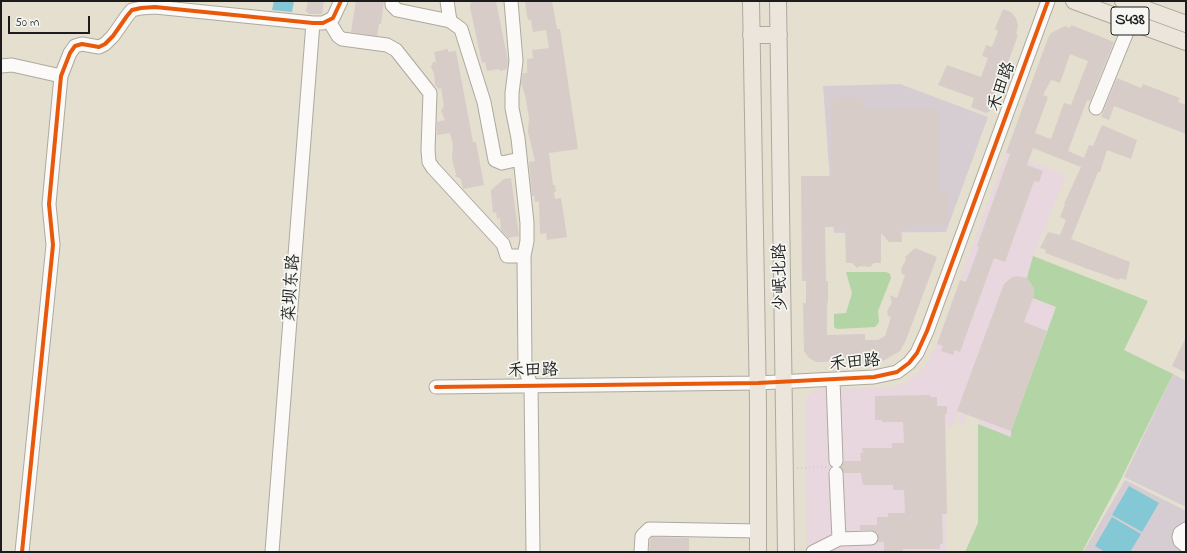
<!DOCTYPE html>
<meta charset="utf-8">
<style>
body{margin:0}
#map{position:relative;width:1187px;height:553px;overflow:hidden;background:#e4dfcf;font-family:"Indie Flower",sans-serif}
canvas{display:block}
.frame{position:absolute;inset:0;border:2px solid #1c1c1c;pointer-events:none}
.scale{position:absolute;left:8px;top:16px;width:82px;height:18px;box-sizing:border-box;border:2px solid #1c1c1c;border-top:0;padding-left:5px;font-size:12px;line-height:14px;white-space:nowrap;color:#1c1c1c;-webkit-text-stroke:3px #f6f6f2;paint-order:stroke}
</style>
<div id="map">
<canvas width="1187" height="553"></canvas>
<div class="frame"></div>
<div class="scale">50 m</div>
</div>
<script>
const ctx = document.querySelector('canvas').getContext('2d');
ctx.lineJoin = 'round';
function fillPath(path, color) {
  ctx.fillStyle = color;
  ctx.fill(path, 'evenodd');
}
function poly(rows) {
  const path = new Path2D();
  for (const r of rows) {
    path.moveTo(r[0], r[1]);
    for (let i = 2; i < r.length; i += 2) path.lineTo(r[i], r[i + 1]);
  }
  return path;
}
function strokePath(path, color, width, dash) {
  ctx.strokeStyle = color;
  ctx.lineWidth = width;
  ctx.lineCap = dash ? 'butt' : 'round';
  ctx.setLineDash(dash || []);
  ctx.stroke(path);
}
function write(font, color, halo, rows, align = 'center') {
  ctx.font = font + ' "Indie Flower","LXGW WenKai TC",sans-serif';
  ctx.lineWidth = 3.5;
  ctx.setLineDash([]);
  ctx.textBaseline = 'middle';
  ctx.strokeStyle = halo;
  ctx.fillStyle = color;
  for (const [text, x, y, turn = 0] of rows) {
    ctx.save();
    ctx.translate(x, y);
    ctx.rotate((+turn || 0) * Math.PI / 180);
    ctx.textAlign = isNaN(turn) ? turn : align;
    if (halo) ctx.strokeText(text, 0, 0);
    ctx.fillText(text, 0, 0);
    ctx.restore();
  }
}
fillPath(poly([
 [1006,153,1066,175,1033,256,1027,278,1034,289,1033,298,1056,307,1011,431,1011,437,978,424,980,419,967,415,963,424,958,422,962,413,959,411,953,427,945,424,946,552,807,552,805,404,807,397,812,392,819,389,890,388,905,383,924,368,936,346]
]), '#e8d7de');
fillPath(poly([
 [900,84,988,117,946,232,834,233,823,86],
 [1173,374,1186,381,1186,507,1124,477],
 [1125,480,1186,511,1186,552,1083,552]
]), '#d6cdd2');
fillPath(poly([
 [1033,256,1148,301,1124,350,1173,374,1121,479,1082,552,965,552,978,523,978,424,1011,437,1011,431,1056,307,1033,298,1034,289,1027,278],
 [846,272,886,272,890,274,891,278,878,311,879,322,875,327,837,329,834,327,834,314,846,313,852,293]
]), '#b3d4a5');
fillPath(poly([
 [274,1,294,1,292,12,272,10],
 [1129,486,1159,503,1142,532,1112,515],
 [1112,517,1141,534,1130,552,1105,552,1095,546]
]), '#84c8d6');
fillPath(poly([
 [308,1,324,1,322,14,308,14,308,12,306,12],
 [356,1,384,1,381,24,379,24,377,36,351,32],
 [477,1,496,1,508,61,507,69,500,71,499,69,487,71,485,62,482,63,470,7,471,2],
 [525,1,552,1,557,29,560,29,578,149,549,153,553,185,555,185,556,192,554,192,555,199,561,198,567,237,547,240,546,233,540,234,539,201,535,202,534,196,532,196,529,162,535,161,528,132,529,118,525,95,521,83,523,73,527,73,527,59,533,58,532,50,549,48,546,30,533,32,531,20,528,20,527,16],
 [1003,9,1011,12,1016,18,1018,26,1016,34,1018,35,990,111,986,113,971,107,974,98,938,85,947,65,981,77,988,58,982,56,986,45,992,47,998,31,995,29],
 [1071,25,1114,42,1090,101,1087,100,1068,151,1084,158,1089,145,1093,146,1102,125,1137,140,1131,159,1107,150,1100,172,1098,172,1071,239,1130,262,1126,280,1120,278,1119,280,1088,269,1045,253,1046,250,1040,248,1048,232,1060,235,1066,220,1060,217,1065,204,1064,204,1081,167,1033,148,1027,165,1043,171,1039,182,1035,181,1033,184,1005,262,994,258,960,352,955,350,953,355,941,351,943,346,937,344,960,280,966,282,979,247,977,246,1010,154,1006,153,1048,38,1051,33,1065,26,1070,28],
 [1070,54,1088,61,1071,105,1064,103,1051,139,1035,133,1048,97,1043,95,1051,80,1060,83],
 [448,49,448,52,456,51,473,142,476,142,484,185,463,189,461,179,455,176,456,174,452,159,453,145,450,133,437,135,437,122,445,120,441,111,444,106,441,88,439,89,435,85,434,73,431,67,433,62,436,62,434,52],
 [1117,78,1141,88,1143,84,1180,98,1178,102,1186,105,1186,134,1114,106,1109,120,1101,117],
 [862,97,863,109,938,108,939,192,947,192,948,225,901,226,902,242,889,242,881,233,881,263,874,263,870,267,860,266,857,268,852,263,846,263,845,227,825,227,826,281,828,281,828,303,827,303,827,335,865,334,865,340,878,340,885,336,891,317,888,316,887,311,892,303,890,295,897,298,905,275,902,274,901,269,906,260,905,257,915,248,937,257,906,340,900,351,883,361,816,362,809,358,804,351,803,303,806,303,806,281,802,281,801,176,832,176,831,98],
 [511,178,519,236,508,238,501,230,500,218,497,219,496,212,493,213,491,190,504,179],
 [1016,276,1027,278,1034,289,1033,298,1024,322,1047,331,1011,431,957,411,1004,284,1011,278],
 [1186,337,1186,373,1172,366],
 [930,395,930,397,937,397,937,406,947,406,947,414,945,414,947,514,942,514,943,544,940,544,940,549,903,549,903,552,884,552,884,542,878,542,878,533,871,530,860,530,860,525,877,525,877,517,888,517,888,513,905,513,904,490,893,490,893,485,863,485,861,473,844,473,841,467,844,461,861,461,860,453,863,453,862,448,892,448,892,443,904,443,903,422,882,422,882,420,875,420,875,396],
 [652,537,689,538,689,552,649,552,650,540]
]), '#d8ccc8');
const minor = poly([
 [392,1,392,5,397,10,450,21,461,29,484,102,495,160,502,163,520,159],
 [447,1,450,21],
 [511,1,516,61,512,93,512,108,518,138,527,223,527,241,524,256,525,369,531,385,533,552],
 [329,21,338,36,342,39,387,45,396,50,430,93,428,150,429,162,433,168,503,244,507,256,524,256],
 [1,66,12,65,61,76],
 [1096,108,1131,22],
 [833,380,836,461],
 [436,387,758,383,874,377,897,372,909,363,917,353,927,331,1048,1],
 [1186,529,1180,533,1179,537,1180,541,1186,546],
 [839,539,871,538],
 [22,552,53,245,49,204,61,76,70,53,75,46,82,44,99,47,105,44,113,36,127,16,132,10,141,8,155,7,313,23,323,23,333,18,341,1],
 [272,552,313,23],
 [641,552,642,536,649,529,758,531],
 [813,552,839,539,836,473]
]);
const major = poly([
 [751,1,758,405,758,552],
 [778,1,786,552],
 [1074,1,1186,42],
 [1123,1,1186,24],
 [751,35,779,35]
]);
strokePath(minor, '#aca99f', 15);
strokePath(major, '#aca99f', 18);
strokePath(poly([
 [797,468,826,467]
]), '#d0ceca', 2, [1, 3]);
strokePath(minor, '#fbfaf8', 13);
strokePath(major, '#ece5dc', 16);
strokePath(poly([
 [436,387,758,383,874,377,897,372,909,363,917,353,927,331,1048,1],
 [22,552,53,245,49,204,61,76,70,53,75,46,82,44,99,47,105,44,113,36,127,16,132,10,141,8,155,7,313,23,323,23,333,18,341,1]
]), '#e8590c', 4);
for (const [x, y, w] of [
 [1130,21,38]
]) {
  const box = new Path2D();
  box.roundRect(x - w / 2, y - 14, w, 28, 3);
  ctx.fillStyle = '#f6f6f2';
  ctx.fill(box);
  strokePath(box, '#1c1c1c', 1);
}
write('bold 16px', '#1c1c1c', null, [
 ["S438",1130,21]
]);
write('17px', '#1c1c1c', '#f6f6f2', [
 ["禾田路",1003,87,-70],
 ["少岷北路",782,277,-91],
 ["菜坝东路",293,288,-86],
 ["禾田路",855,364,-5],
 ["禾田路",533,372,-1]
]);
</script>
